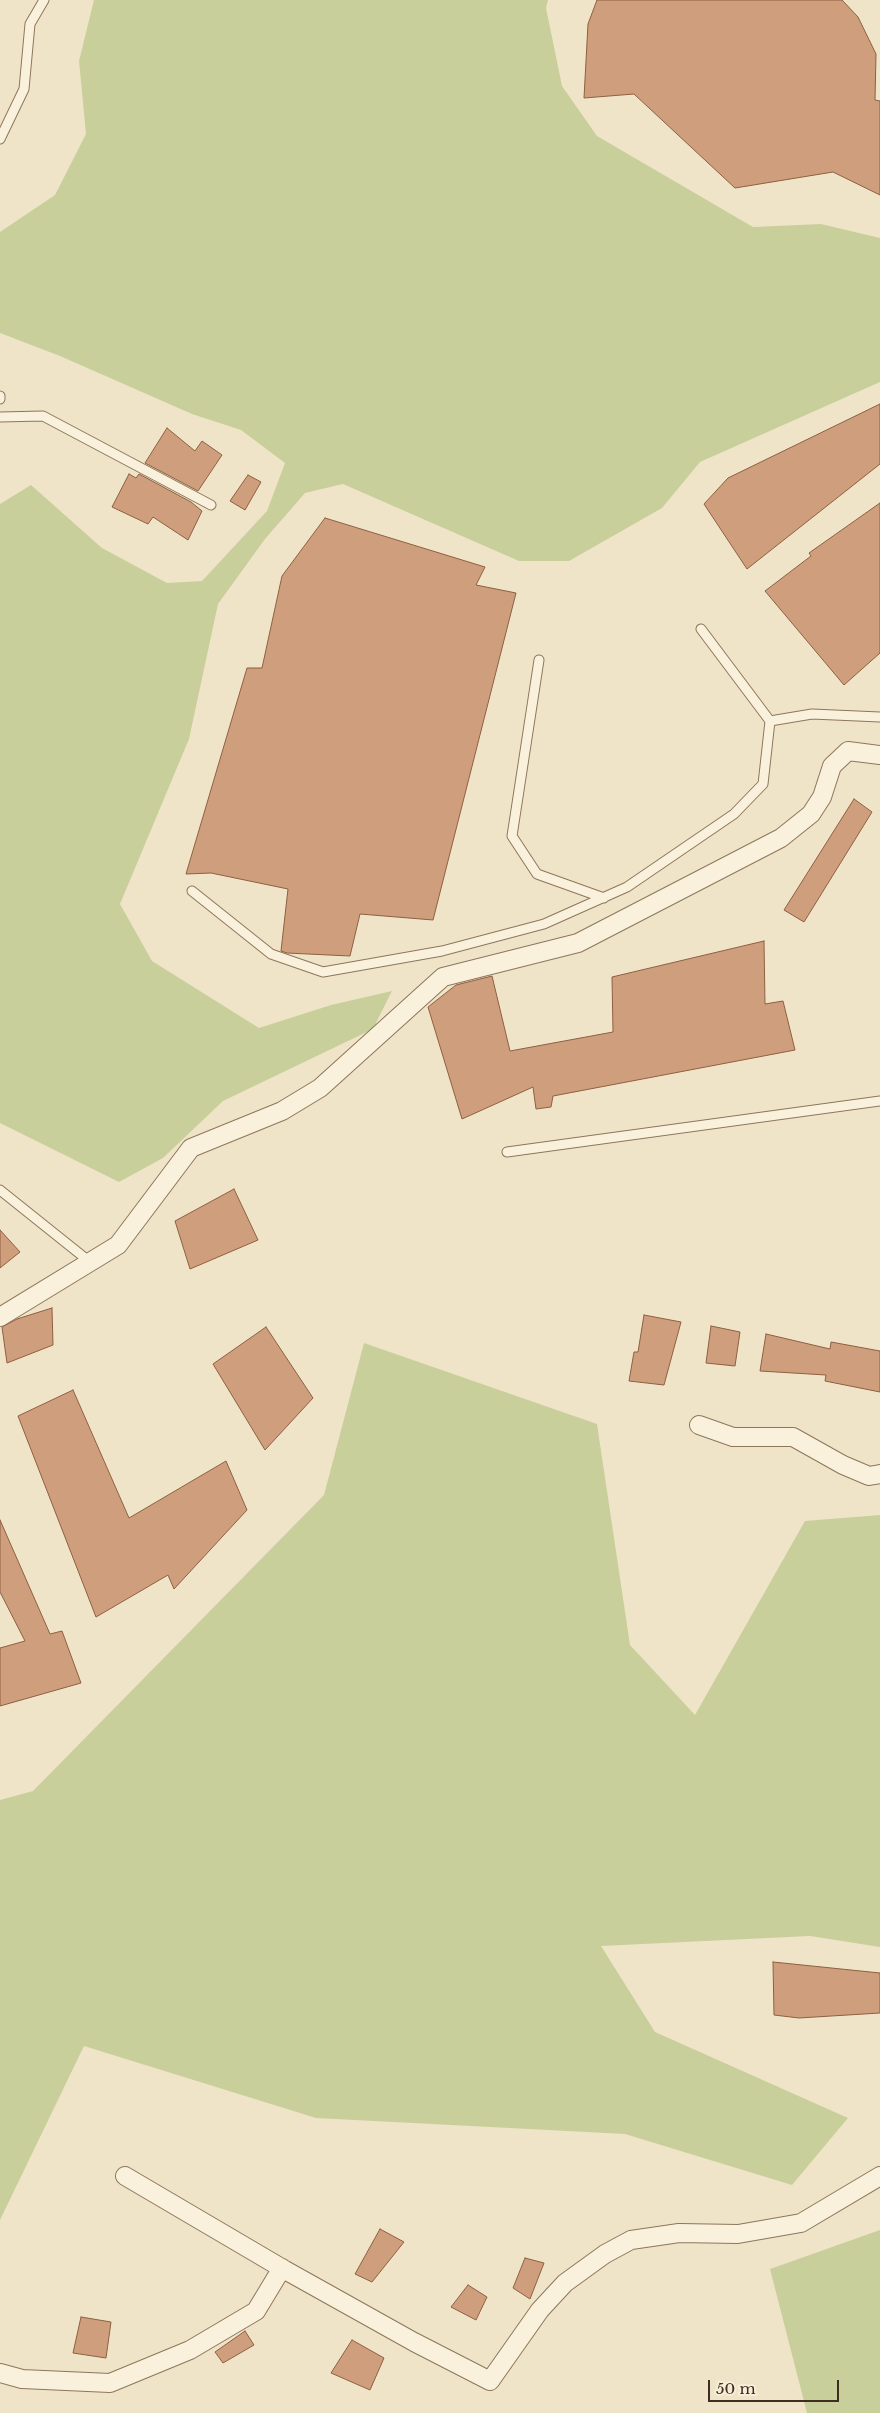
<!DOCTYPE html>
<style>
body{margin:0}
#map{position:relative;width:880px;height:2413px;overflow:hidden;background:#f0e4c8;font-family:"Libre Baskerville",serif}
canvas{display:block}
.scale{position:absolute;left:708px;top:2380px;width:131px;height:22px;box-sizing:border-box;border:2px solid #3d2e20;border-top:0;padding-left:6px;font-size:15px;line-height:18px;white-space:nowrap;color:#3d2e20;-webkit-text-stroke:4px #f7eed8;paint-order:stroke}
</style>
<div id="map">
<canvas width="880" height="2413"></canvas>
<div class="scale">50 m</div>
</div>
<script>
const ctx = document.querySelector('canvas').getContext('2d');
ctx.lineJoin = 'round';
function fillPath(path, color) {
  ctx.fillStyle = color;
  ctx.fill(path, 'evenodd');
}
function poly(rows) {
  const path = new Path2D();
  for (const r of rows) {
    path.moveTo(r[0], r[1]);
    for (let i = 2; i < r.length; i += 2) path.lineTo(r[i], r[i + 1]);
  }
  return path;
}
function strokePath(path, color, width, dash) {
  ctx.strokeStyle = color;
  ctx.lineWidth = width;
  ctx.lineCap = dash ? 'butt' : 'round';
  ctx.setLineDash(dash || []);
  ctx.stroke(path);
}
fillPath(poly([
 [94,0,548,0,546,8,562,86,597,136,753,227,821,224,880,238,880,382,700,462,662,508,569,561,519,561,343,484,305,493,265,539,218,604,189,739,120,904,152,961,259,1028,331,1005,392,991,373,1029,223,1101,163,1158,119,1182,0,1123,0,504,31,485,102,548,167,583,202,581,267,511,285,463,241,430,192,414,60,356,0,333,0,232,55,195,86,134,79,61],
 [364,1343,597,1424,630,1645,695,1715,805,1521,880,1515,880,1947,810,1936,601,1946,655,2032,848,2118,792,2185,625,2134,316,2118,84,2046,0,2220,0,1800,33,1791,324,1495],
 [880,2230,880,2413,807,2413,770,2269]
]), '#c9cf9b');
const building = poly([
 [597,0,842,0,858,17,876,54,875,100,880,101,880,195,833,172,735,188,634,94,584,98,588,24,597,0],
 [880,404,880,464,747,569,704,504,728,478,880,404],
 [167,428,195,451,202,441,222,455,198,491,145,463,167,428],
 [129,474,136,478,139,474,191,502,202,511,188,540,153,517,148,524,112,507,129,474],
 [248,475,261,482,245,510,230,501,248,475],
 [880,503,880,653,844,685,765,591,811,556,809,553,880,503],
 [325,518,485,567,476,585,516,593,433,920,360,914,350,956,287,953,281,951,288,889,211,873,186,874,247,668,262,668,282,576,325,518],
 [854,799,872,812,804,922,784,910,854,799],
 [764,941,765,1004,783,1001,795,1050,553,1096,551,1107,536,1109,533,1087,462,1119,428,1007,456,985,492,976,510,1051,613,1032,612,977,764,941],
 [234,1189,258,1240,190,1269,175,1221,234,1189],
 [0,1230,20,1252,0,1268,0,1230],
 [52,1308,53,1345,7,1363,2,1327,17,1319,52,1308],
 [644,1315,681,1322,664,1385,629,1381,634,1352,638,1352,644,1315],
 [711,1326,740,1332,735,1366,706,1363,711,1326],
 [266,1327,313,1398,265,1450,213,1364,266,1327],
 [766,1334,830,1349,831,1342,880,1351,880,1392,825,1381,826,1375,760,1371,766,1334],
 [73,1390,129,1518,226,1461,247,1510,174,1589,168,1575,96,1617,18,1416,73,1390],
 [0,1520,50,1634,62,1631,81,1683,0,1706,0,1648,25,1641,0,1592,0,1520],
 [773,1962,880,1973,880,2013,799,2018,774,2015,773,1962],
 [380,2229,404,2242,372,2282,355,2274,380,2229],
 [525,2258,544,2263,530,2299,513,2288,525,2258],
 [468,2285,487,2297,476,2320,451,2307,468,2285],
 [81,2317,111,2322,106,2358,73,2353,81,2317],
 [245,2331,254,2345,223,2363,215,2352,245,2331],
 [352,2340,384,2358,370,2390,331,2373,352,2340]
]);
fillPath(building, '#cf9f7d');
strokePath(building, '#8d5f41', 1);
const service = poly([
 [0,139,24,89,30,24,44,0],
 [0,396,0,399],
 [0,417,43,416,211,505],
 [701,629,770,721,812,714,880,717],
 [539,660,512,836,537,874,604,898],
 [192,891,271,954,323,972,442,951,544,924,627,887,734,814,763,784,770,721],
 [507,1152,880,1101],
 [0,1190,90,1262]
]);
const minor = poly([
 [0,1317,118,1245,191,1148,282,1111,320,1088,443,977,578,943,781,838,811,814,822,797,832,766,848,751,880,755],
 [699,1425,733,1437,793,1437,843,1465,869,1476,880,1474],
 [125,2176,285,2270,414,2342,490,2381,540,2310,565,2283,605,2254,631,2240,679,2233,738,2234,801,2223,880,2176],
 [0,2373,22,2379,110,2383,190,2350,256,2311,282,2268]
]);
strokePath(service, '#8d765c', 11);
strokePath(minor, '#8d765c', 20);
strokePath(service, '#faf1dc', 9);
strokePath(minor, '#faf1dc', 18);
</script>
